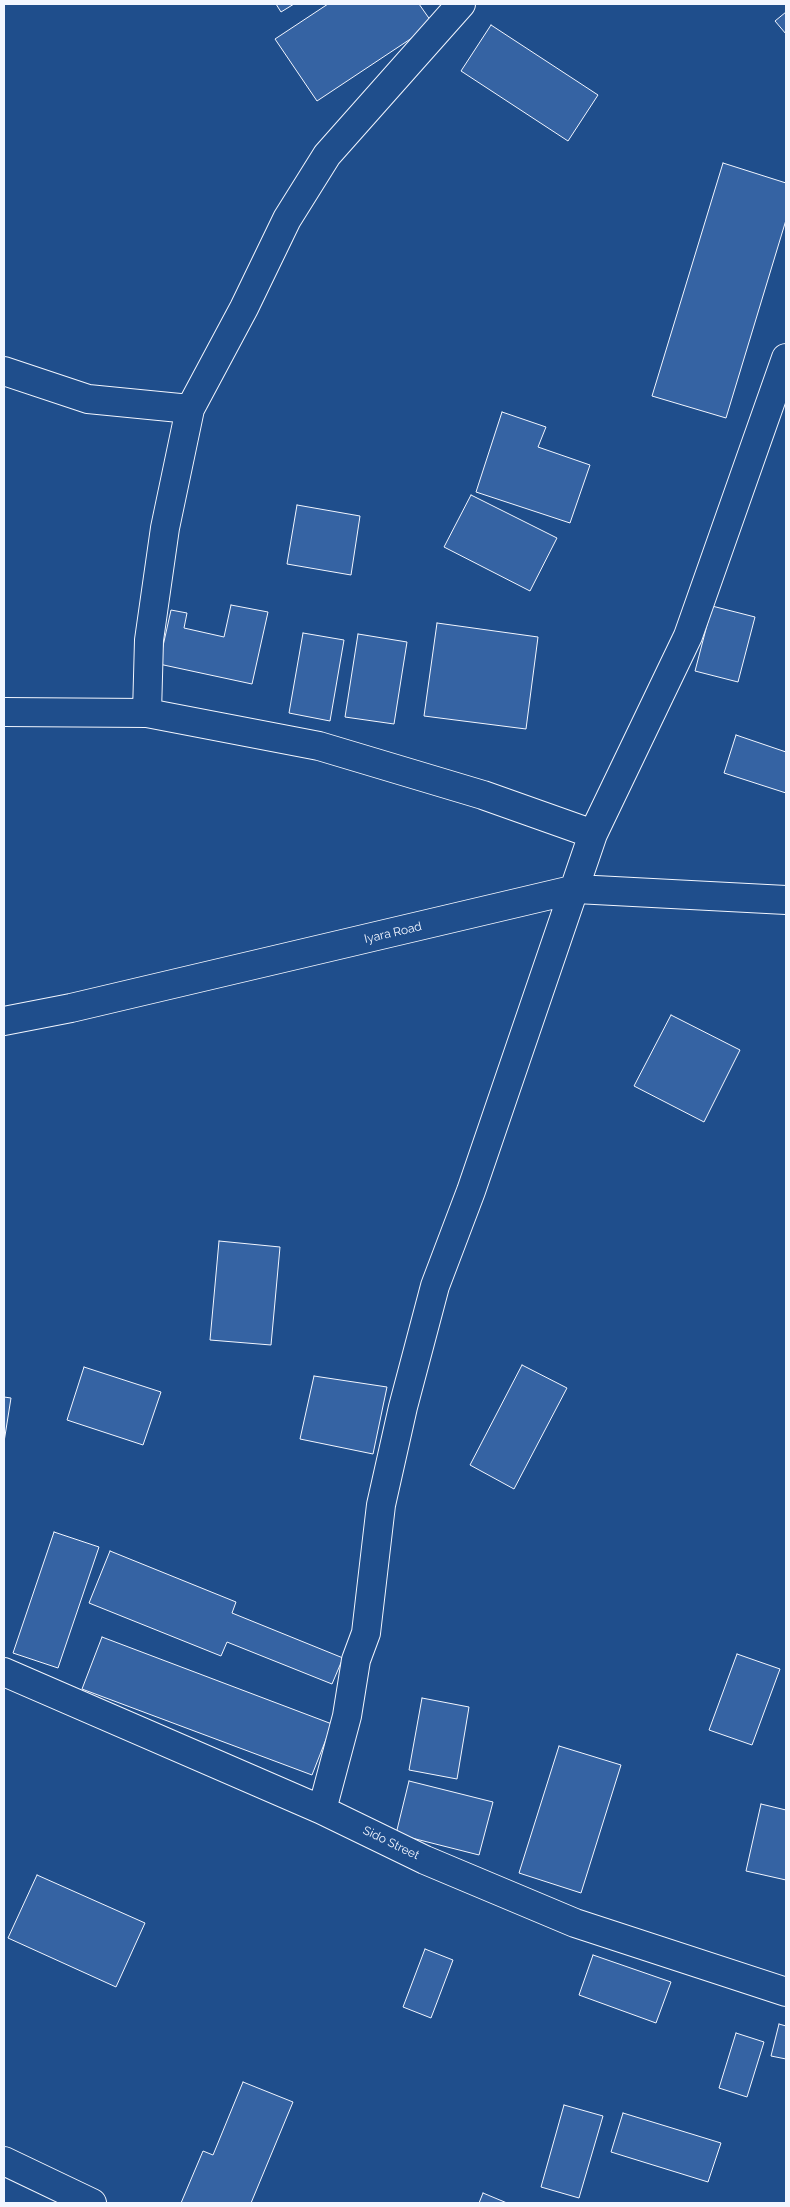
<!DOCTYPE html>
<style>
body{margin:0}
#map{position:relative;width:790px;height:2207px;overflow:hidden;background:#1f4e8c;font-family:Raleway,sans-serif}
canvas{display:block}
.frame{position:absolute;inset:0;border:5px solid #f2f6ff;pointer-events:none}
</style>
<div id="map">
<canvas width="790" height="2207"></canvas>
<div class="frame"></div>
</div>
<script>
const ctx = document.querySelector('canvas').getContext('2d');
ctx.lineJoin = 'round';
function fillPath(path, color) {
  ctx.fillStyle = color;
  ctx.fill(path, 'evenodd');
}
function poly(rows) {
  const path = new Path2D();
  for (const r of rows) {
    path.moveTo(r[0], r[1]);
    for (let i = 2; i < r.length; i += 2) path.lineTo(r[i], r[i + 1]);
  }
  return path;
}
function strokePath(path, color, width, dash) {
  ctx.strokeStyle = color;
  ctx.lineWidth = width;
  ctx.lineCap = dash ? 'butt' : 'round';
  ctx.setLineDash(dash || []);
  ctx.stroke(path);
}
function write(font, color, halo, rows, align = 'center') {
  ctx.font = font + ' Raleway,sans-serif';
  ctx.lineWidth = 4;
  ctx.setLineDash([]);
  ctx.textBaseline = 'middle';
  ctx.strokeStyle = halo;
  ctx.fillStyle = color;
  for (const [text, x, y, turn = 0] of rows) {
    ctx.save();
    ctx.translate(x, y);
    ctx.rotate((+turn || 0) * Math.PI / 180);
    ctx.textAlign = isNaN(turn) ? turn : align;
    if (halo) ctx.strokeText(text, 0, 0);
    ctx.fillText(text, 0, 0);
    ctx.restore();
  }
}
const building = poly([
 [276,4,294,4,281,12,276,4],
 [328,4,419,4,433,24,317,101,275,39,328,4],
 [786,12,786,34,775,21,786,12],
 [491,25,598,95,568,141,461,71,491,25],
 [723,163,786,183,786,220,726,418,652,396,723,163],
 [502,412,546,427,538,447,590,465,570,523,476,492,502,412],
 [471,495,557,538,530,591,444,547,471,495],
 [297,505,360,516,351,575,287,564,297,505],
 [231,605,268,612,252,684,159,664,171,610,187,613,184,628,224,637,231,605],
 [712,606,755,617,738,682,695,671,712,606],
 [437,623,538,637,526,729,424,716,437,623],
 [303,633,344,640,330,721,289,713,303,633],
 [358,634,407,642,394,724,345,717,358,634],
 [736,735,786,752,786,793,724,773,736,735],
 [671,1015,740,1050,704,1122,634,1086,671,1015],
 [219,1241,280,1247,271,1345,210,1340,219,1241],
 [522,1365,567,1388,514,1489,470,1465,522,1365],
 [84,1367,161,1392,143,1445,67,1420,84,1367],
 [314,1376,387,1387,373,1454,300,1439,314,1376],
 [4,1397,11,1398,4,1442,4,1397],
 [54,1532,99,1547,58,1668,13,1653,54,1532],
 [110,1551,236,1602,232,1613,343,1658,332,1684,227,1642,221,1656,89,1603,110,1551],
 [102,1637,332,1724,312,1775,82,1689,102,1637],
 [737,1654,780,1669,752,1745,709,1730,737,1654],
 [422,1698,469,1707,457,1779,409,1770,422,1698],
 [559,1746,621,1765,581,1893,519,1873,559,1746],
 [409,1781,493,1802,479,1855,396,1834,409,1781],
 [761,1804,786,1810,786,1880,746,1871,761,1804],
 [37,1875,145,1923,116,1987,8,1938,37,1875],
 [425,1949,453,1960,431,2018,403,2007,425,1949],
 [593,1955,671,1982,656,2023,579,1995,593,1955],
 [779,2024,786,2026,786,2059,771,2056,779,2024],
 [736,2033,764,2042,747,2097,719,2088,736,2033],
 [243,2082,293,2102,251,2203,181,2203,203,2151,213,2155,243,2082],
 [564,2105,603,2116,579,2198,541,2187,564,2105],
 [623,2113,721,2143,708,2182,611,2152,623,2113],
 [483,2193,507,2203,479,2203,483,2193]
]);
fillPath(building, '#3563a3');
strokePath(building, '#f2f6ff', 1);
const street = poly([
 [4,371,88,399,190,409],
 [4,712,147,713,319,746,483,795,593,834],
 [147,713,149,640,165,528,190,409,244,308,287,219,327,155,461,4],
 [4,1021,71,1008,576,889,786,900],
 [4,1672,322,1810,425,1860,575,1923,786,1992],
 [322,1810,347,1716,356,1660,366,1633,381,1505,403,1407,435,1286,471,1191,593,834,688,636,786,358],
 [4,2161,92,2203]
]);
strokePath(street, '#f2f6ff', 30);
strokePath(street, '#1f4e8c', 28);
write('12px', '#f2f6ff', '#1f4e8c', [
 ["Iyara Road",393,933,-13],
 ["Sido Street",391,1843,26]
]);
</script>
